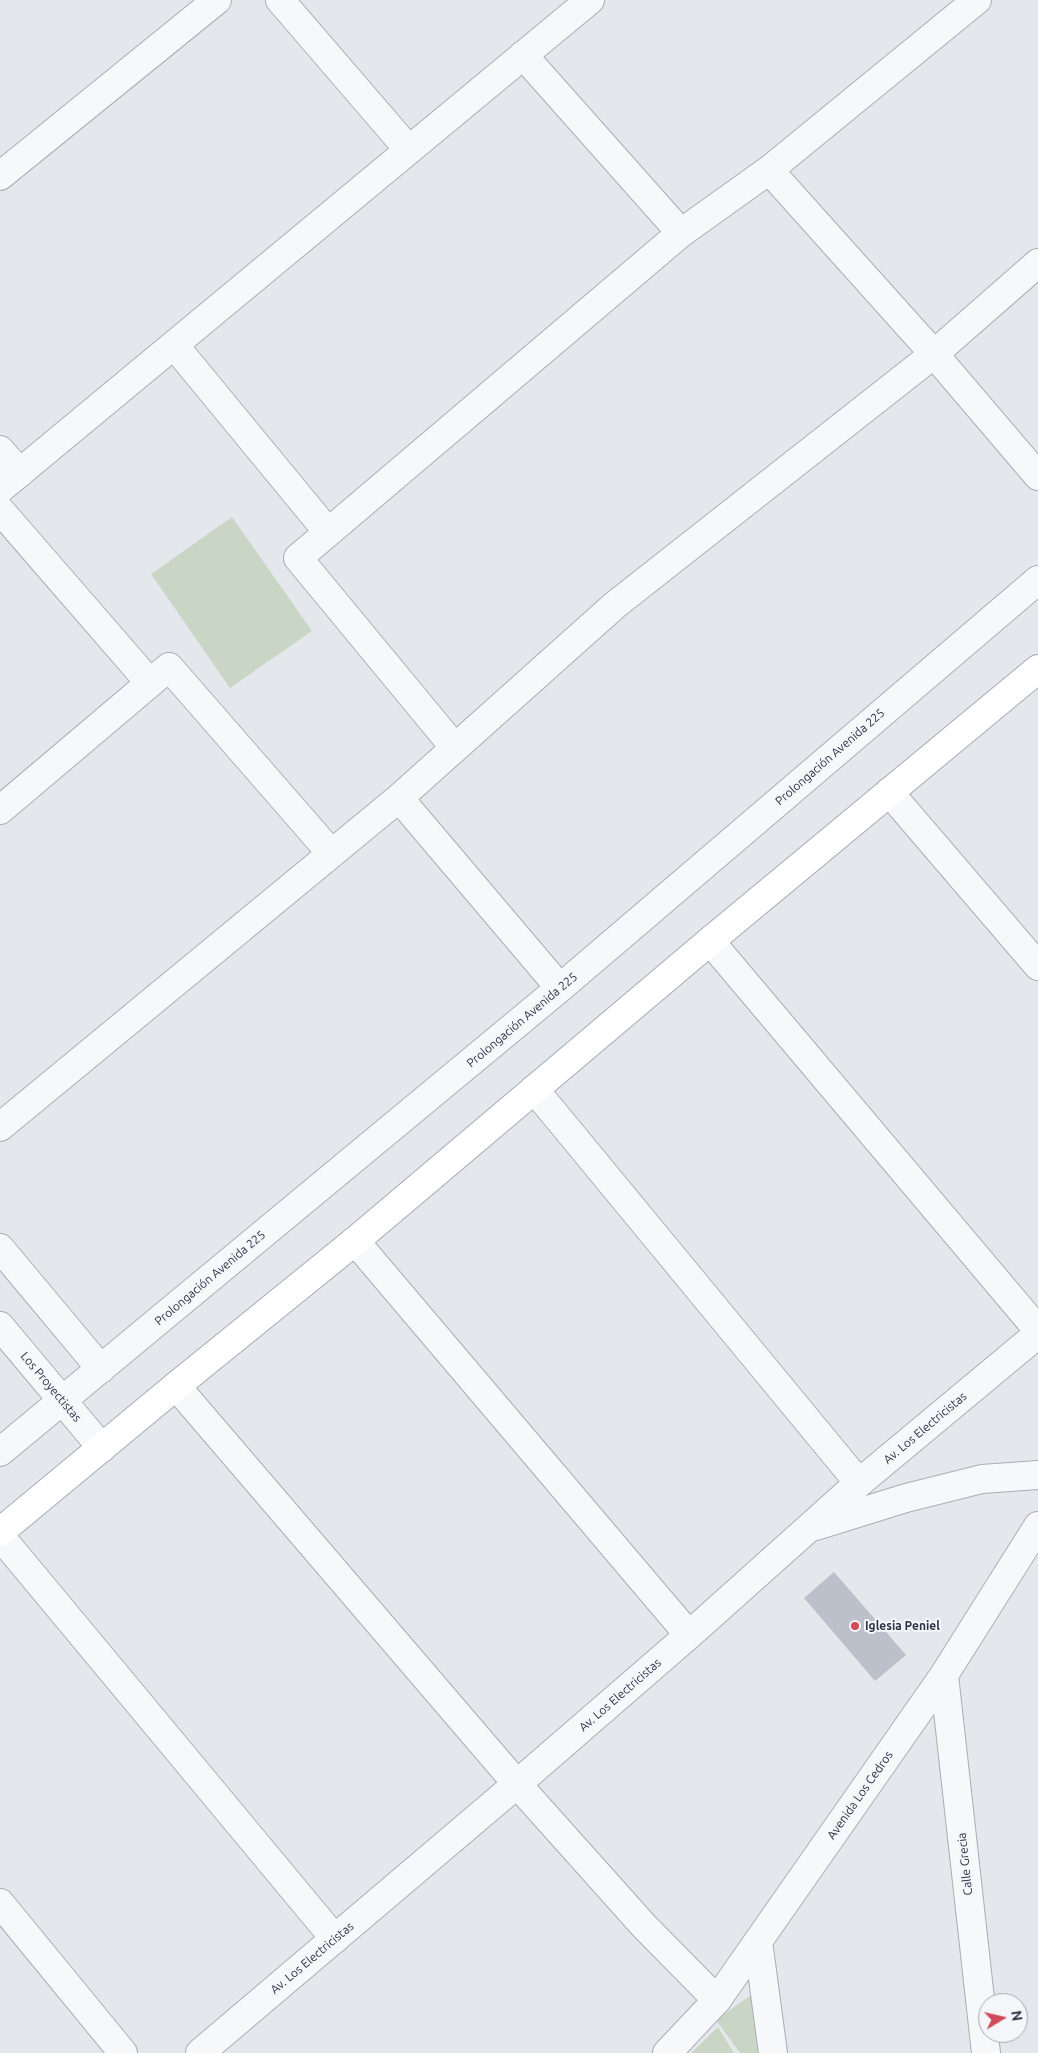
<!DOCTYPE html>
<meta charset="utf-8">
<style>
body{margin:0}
#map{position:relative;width:1038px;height:2053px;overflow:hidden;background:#e4e7ec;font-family:Ubuntu,sans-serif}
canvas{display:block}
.north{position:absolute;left:978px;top:1993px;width:50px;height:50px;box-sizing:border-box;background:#f4f6f9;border:1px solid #a4a8b1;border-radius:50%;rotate:81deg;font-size:14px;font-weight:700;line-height:20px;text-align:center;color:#2b3445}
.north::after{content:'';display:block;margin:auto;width:18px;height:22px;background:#d1495b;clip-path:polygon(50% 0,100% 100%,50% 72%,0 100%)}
</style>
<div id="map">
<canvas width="1038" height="2053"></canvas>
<div class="north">N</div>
</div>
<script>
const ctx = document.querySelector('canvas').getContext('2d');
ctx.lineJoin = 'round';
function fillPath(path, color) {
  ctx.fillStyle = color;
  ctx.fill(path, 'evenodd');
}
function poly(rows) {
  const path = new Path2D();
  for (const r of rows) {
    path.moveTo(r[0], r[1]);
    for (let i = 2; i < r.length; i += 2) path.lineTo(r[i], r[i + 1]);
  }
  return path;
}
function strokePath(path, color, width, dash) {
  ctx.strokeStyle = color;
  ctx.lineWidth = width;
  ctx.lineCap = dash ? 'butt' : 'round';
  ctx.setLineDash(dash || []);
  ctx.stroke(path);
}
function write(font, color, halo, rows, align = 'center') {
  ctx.font = font + ' Ubuntu,sans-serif';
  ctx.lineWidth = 4;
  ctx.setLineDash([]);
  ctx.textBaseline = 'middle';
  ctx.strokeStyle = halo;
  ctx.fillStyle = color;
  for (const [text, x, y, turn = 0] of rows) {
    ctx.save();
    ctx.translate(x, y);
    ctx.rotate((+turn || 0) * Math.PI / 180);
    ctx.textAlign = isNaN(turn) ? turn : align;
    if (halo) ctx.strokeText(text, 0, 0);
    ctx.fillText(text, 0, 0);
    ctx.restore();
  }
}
fillPath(poly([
 [232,517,312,631,230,688,151,574],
 [754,1993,769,2053,740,2053,716,2020],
 [718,2027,734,2053,691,2053]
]), '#c9d6c5');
fillPath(poly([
 [834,1572,906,1655,875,1681,804,1598]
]), '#bbc0ca');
const minor = poly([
 [280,0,409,150],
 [523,55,681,233],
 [769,170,934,354,1038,476],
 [0,176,217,0],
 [174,345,328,532],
 [0,450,20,473],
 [0,489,590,0],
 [0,510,150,683],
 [455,748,298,558,681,233,769,170,977,0],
 [889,792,1038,966],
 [399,798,560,988],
 [0,810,169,667,331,853],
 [710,941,1038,1330],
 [534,1089,859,1483],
 [0,1127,399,798,615,605,934,354,1038,263],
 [355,1241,689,1635],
 [0,1248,101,1369],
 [0,1326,102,1448],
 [176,1386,517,1784,644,1926,717,2000],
 [0,1452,560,988,1038,580],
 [816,1526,906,1498,982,1479,1038,1475],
 [0,1536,335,1939],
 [944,1675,986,2053],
 [0,1903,123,2053],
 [758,1941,773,2053],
 [200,2053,517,1784,689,1635,859,1483,1038,1334],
 [667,2053,717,2000,944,1675,1038,1526]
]);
const major = poly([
 [0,1532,176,1386,355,1241,710,941,1038,669]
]);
strokePath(minor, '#a9aeb7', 30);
strokePath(major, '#a3abb8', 30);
strokePath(minor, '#f7f8fa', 28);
strokePath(major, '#fff', 28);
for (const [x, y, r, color] of [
 [855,1626,5,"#d1495b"]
]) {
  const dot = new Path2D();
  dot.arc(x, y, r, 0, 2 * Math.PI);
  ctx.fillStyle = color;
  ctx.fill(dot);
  strokePath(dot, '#f4f6f9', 2);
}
write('12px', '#2b3445', '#f4f6f9', [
 ["Prolongación Avenida 225",830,757,-41],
 ["Prolongación Avenida 225",522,1020,-40],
 ["Prolongación Avenida 225",210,1278,-40],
 ["Los Proyectistas",51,1387,50],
 ["Av. Los Electricistas",925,1428,-40],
 ["Av. Los Electricistas",620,1695,-41],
 ["Avenida Los Cedros",860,1795,-55],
 ["Calle Grecia",965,1864,-96],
 ["Av. Los Electricistas",312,1958,-40]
]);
write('bold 12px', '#2b3445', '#f4f6f9', [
 ["Iglesia Peniel",865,1626]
], 'left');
</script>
